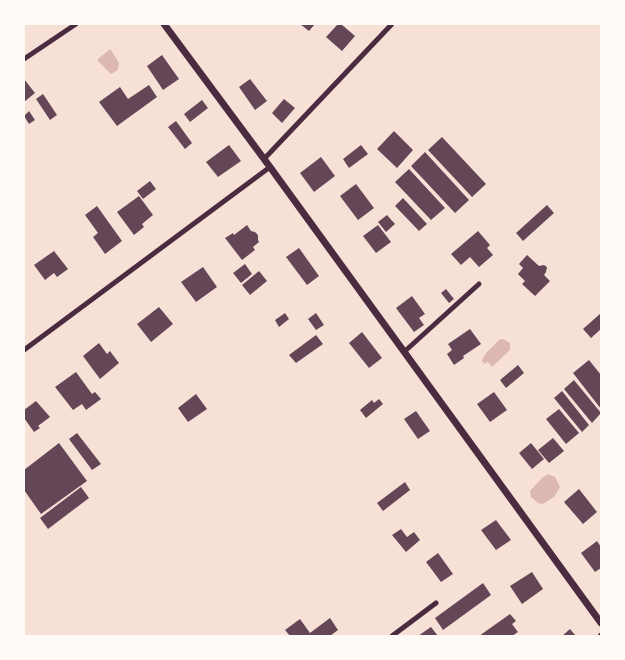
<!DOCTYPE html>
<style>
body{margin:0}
#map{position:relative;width:625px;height:660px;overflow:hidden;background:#f7e1d7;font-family:"Source Sans 3",sans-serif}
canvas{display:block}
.frame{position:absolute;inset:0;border:25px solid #fffaf5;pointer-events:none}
</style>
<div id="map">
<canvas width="625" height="660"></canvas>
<div class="frame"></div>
</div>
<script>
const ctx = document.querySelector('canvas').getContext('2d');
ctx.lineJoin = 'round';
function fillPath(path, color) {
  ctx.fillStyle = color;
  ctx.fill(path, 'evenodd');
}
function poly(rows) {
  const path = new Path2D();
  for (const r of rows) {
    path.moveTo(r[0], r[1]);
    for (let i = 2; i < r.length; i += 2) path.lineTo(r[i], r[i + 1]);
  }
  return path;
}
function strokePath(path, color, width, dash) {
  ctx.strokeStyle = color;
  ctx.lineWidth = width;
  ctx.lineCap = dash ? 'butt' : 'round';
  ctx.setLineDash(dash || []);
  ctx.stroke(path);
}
fillPath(poly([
 [109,50,111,50,119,63,118,70,111,74,98,61,98,59],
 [503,339,510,343,510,350,492,367,488,362,484,364,482,360,486,353,499,340],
 [548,474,555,477,560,487,554,497,543,504,538,503,531,497,530,491,542,478]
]), '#dcb8b0');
fillPath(poly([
 [300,24,315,24,309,31],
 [338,24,341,24,355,36,342,51,326,37],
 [162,55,179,79,163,90,147,66],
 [24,79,35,93,24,102],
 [250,79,267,101,255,110,239,87],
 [149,85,157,97,117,126,99,102,120,87,128,99],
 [43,94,57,115,50,120,36,99],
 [284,99,295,108,282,123,272,113],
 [202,100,208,108,190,122,184,114],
 [29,111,35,120,29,124,24,116],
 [176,121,192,143,185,149,168,127],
 [394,131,413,150,397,168,377,149],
 [442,137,486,184,472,197,428,150],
 [229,145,241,161,218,177,206,162],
 [361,145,368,154,349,168,343,159],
 [425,152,469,200,455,213,411,166],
 [321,157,335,176,314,192,300,173],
 [409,169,445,208,431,220,395,182],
 [150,181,156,189,143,199,137,191],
 [356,184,374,208,358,220,340,196],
 [139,196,153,215,142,224,144,227,134,235,117,212],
 [403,198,427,224,419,231,395,206],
 [547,205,554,213,523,241,516,233],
 [97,206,122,241,105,254,93,237,98,233,85,215],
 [387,215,395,224,386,232,378,222],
 [247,225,251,231,255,232,258,235,258,240,259,242,253,247,255,250,242,260,225,238,233,233,234,235],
 [378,225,391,242,376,253,363,236],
 [478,231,490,245,487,248,493,255,479,267,470,257,461,265,451,254],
 [299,248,319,276,307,285,286,257],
 [54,251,68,269,57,277,54,273,45,280,34,265],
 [527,255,539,266,544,265,547,267,546,272,544,275,550,281,535,296,522,284,525,281,518,274,523,268,519,264],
 [245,264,252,274,241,283,233,273],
 [203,267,217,287,196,302,181,282],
 [259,271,267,281,250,295,242,285],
 [446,289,454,299,449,303,441,293],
 [412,296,425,314,419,318,424,325,414,332,396,308],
 [159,307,173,324,151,342,137,324],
 [285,313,289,319,279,327,275,320],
 [316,313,324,325,316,330,308,319],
 [601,313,601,329,591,338,583,329],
 [470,329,481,344,463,356,464,358,454,365,447,354,452,350,448,344],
 [362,332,382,358,369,368,349,343],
 [316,335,323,344,296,363,289,355],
 [99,343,107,354,110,351,119,363,100,379,83,356],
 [589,360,601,375,601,409,573,373],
 [518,365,524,373,506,388,500,380],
 [76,372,92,394,95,392,101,399,86,410,82,404,73,410,55,387],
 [574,380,601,413,592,423,564,389],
 [562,391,589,425,582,432,554,398],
 [494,392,507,410,490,422,477,404],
 [196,394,207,409,188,422,178,408],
 [379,399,383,404,366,418,360,410,372,400,374,403],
 [36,401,50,417,38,426,40,428,34,432,24,418,24,410],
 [559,409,579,433,566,444,546,419],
 [416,411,430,431,418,439,404,419],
 [77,433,101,464,92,470,69,439],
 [553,438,564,451,549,463,538,450],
 [59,443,87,481,41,514,24,490,24,470],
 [531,443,544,459,532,469,519,453],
 [405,482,410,490,383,511,377,503],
 [81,487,89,498,48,529,40,518],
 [579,489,597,512,583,524,564,502],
 [496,520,511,540,496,550,481,530],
 [401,529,407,537,414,532,420,540,406,552,392,535],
 [597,541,601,547,601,568,595,572,581,553],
 [438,553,453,574,441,582,426,562],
 [532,572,543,589,522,604,510,586],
 [483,583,491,595,443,630,435,618],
 [510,614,516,621,512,624,518,632,512,636,479,636],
 [330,618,338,630,330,636,290,636,285,630,300,619,310,633],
 [431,627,438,636,418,636],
 [570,629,576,636,562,636]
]), '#644757');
strokePath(poly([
 [24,59,76,24],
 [264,159,392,24],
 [24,350,270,167],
 [404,352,479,284],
 [392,636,436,603],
 [600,636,601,635]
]), '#4a2c40', 5);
strokePath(poly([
 [164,24,270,167,601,623]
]), '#4a2c40', 7);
</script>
